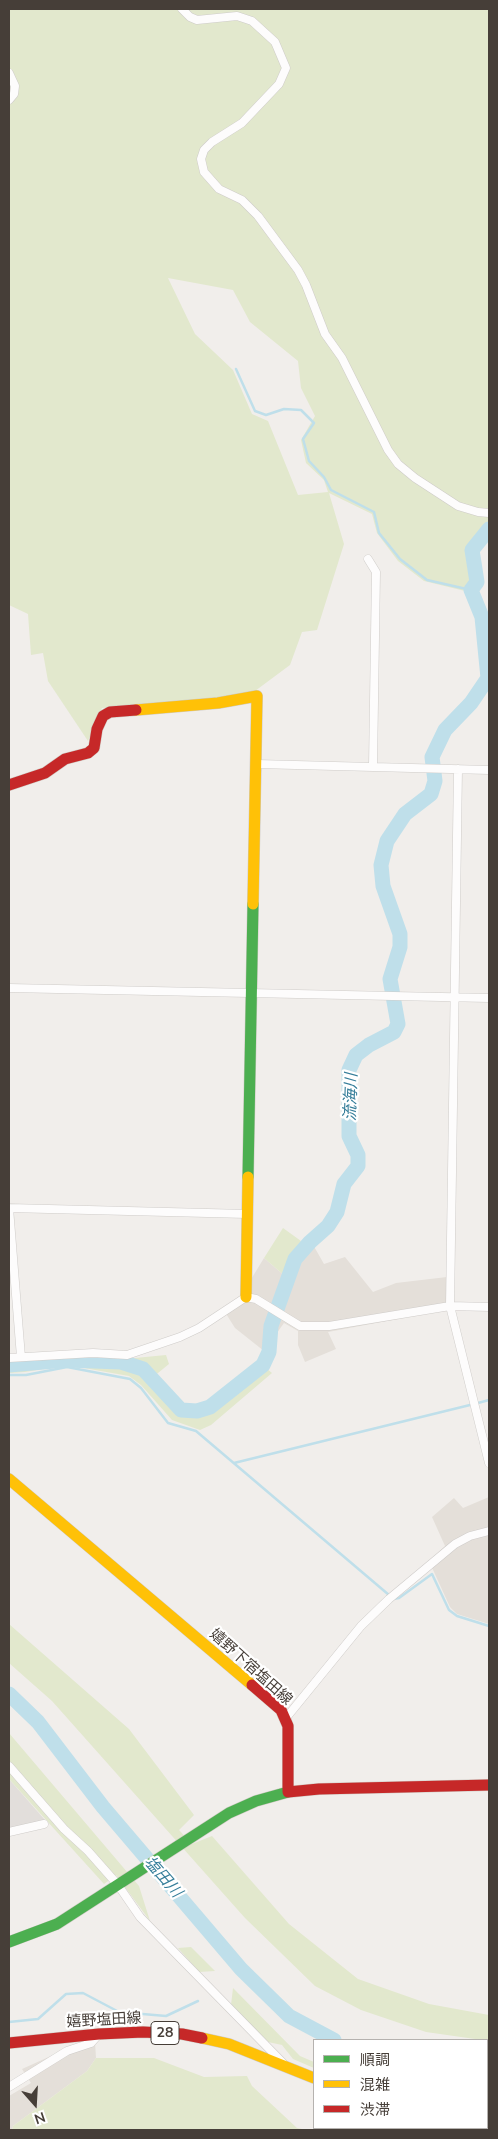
<!DOCTYPE html>
<meta charset="utf-8">
<style>
body{margin:0}
#map{position:relative;width:498px;height:2139px;overflow:hidden;background:#f1eeeb;font-family:Mulish,"Noto Sans JP",sans-serif}
canvas{display:block}
.frame{position:absolute;inset:0;border:10px solid #463e38;pointer-events:none}
.legend{position:absolute;left:313px;top:2039px;width:175px;height:90px;box-sizing:border-box;background:#fff;border:1px solid #b5b2af;margin:0;padding:6px 9px;list-style:none;font-size:15px;color:#463e38}
.legend li{display:flex;align-items:center;gap:10px;height:25px}
.legend b{width:25px;border:1px solid #b5b2af}
.north{position:absolute;left:10px;top:2079px;width:50px;height:50px;-webkit-text-stroke:4px #fff;paint-order:stroke;rotate:161deg;font-size:14px;font-weight:700;line-height:20px;text-align:center;color:#463e38}
.north::after{content:'';display:block;margin:auto;width:18px;height:22px;background:#463e38;clip-path:polygon(50% 0,100% 100%,50% 72%,0 100%)}
</style>
<div id="map">
<canvas width="498" height="2139"></canvas>
<div class="frame"></div>
<ul class="legend">
<li><b style="height:6px;background:#4caf50"></b>順調</li>
<li><b style="height:6px;background:#ffc107"></b>混雑</li>
<li><b style="height:6px;background:#c62828"></b>渋滞</li>
</ul>
<div class="north">N</div>
</div>
<script>
const ctx = document.querySelector('canvas').getContext('2d');
ctx.lineJoin = 'round';
function fillPath(path, color) {
  ctx.fillStyle = color;
  ctx.fill(path, 'evenodd');
}
function poly(rows) {
  const path = new Path2D();
  for (const r of rows) {
    path.moveTo(r[0], r[1]);
    for (let i = 2; i < r.length; i += 2) path.lineTo(r[i], r[i + 1]);
  }
  return path;
}
function strokePath(path, color, width, dash) {
  ctx.strokeStyle = color;
  ctx.lineWidth = width;
  ctx.lineCap = dash ? 'butt' : 'round';
  ctx.setLineDash(dash || []);
  ctx.stroke(path);
}
function write(font, color, halo, rows, align = 'center') {
  ctx.font = font + ' Mulish,"Noto Sans JP",sans-serif';
  ctx.lineWidth = 4.5;
  ctx.setLineDash([]);
  ctx.textBaseline = 'middle';
  ctx.strokeStyle = halo;
  ctx.fillStyle = color;
  for (const [text, x, y, turn = 0] of rows) {
    ctx.save();
    ctx.translate(x, y);
    ctx.rotate((+turn || 0) * Math.PI / 180);
    ctx.textAlign = isNaN(turn) ? turn : align;
    if (halo) ctx.strokeText(text, 0, 0);
    ctx.fillText(text, 0, 0);
    ctx.restore();
  }
}
fillPath(poly([
 [312,1243,324,1264,345,1257,373,1292,396,1283,447,1277,446,1310,328,1332,336,1349,305,1362,298,1345,298,1331,284,1323,264,1351,235,1328,223,1309,242,1294,264,1258,285,1276,292,1275,301,1256],
 [489,1497,489,1624,457,1614,450,1607,429,1561,445,1546,432,1517,454,1498,463,1508],
 [95,2042,96,2058,87,2071,13,2126,12,2130,9,2130,9,2096,31,2083,22,2069,73,2046]
]), '#e4dfd9');
fillPath(poly([
 [9,1779,45,1820,9,1829]
]), '#e2dedb');
fillPath(poly([
 [9,9,489,9,489,522,468,547,474,581,465,591,424,581,398,561,377,533,372,514,329,493,344,544,317,630,302,632,290,665,255,691,216,700,102,708,88,741,48,681,43,653,31,655,28,614,9,605],
 [168,278,233,290,250,322,298,361,301,388,315,416,301,440,306,463,324,480,328,492,298,495,268,421,252,414,233,370,195,334],
 [283,1228,301,1241,285,1276,264,1258],
 [166,1355,169,1364,147,1382,178,1414,199,1416,212,1410,266,1368,272,1373,211,1425,200,1430,172,1420,141,1385,129,1376,67,1365,25,1372,9,1373,9,1367,66,1362,116,1365,135,1358],
 [9,1624,129,1729,194,1815,179,1830,192,1844,212,1836,289,1924,358,1979,429,2004,489,2015,489,2041,426,2032,361,2010,315,1986,245,1918,52,1701,9,1663],
 [9,1733,139,1886,150,1921,116,1875,104,1884,9,1779],
 [191,1947,215,1971,199,1972,178,1948],
 [233,1988,300,2056,314,2062,314,2068,293,2059,282,2045,268,2042,231,2005],
 [96,2058,154,2058,204,2077,247,2076,252,2086,297,2128,307,2130,12,2130,13,2126,87,2071]
]), '#e2e8cd');
strokePath(poly([
 [236,369,255,411,266,415,284,409,301,410,314,423,303,439,309,461,324,477,331,490,374,512,379,533,400,559,427,580,471,590],
 [488,678,489,677],
 [9,1375,26,1375,67,1367,130,1379,141,1388,168,1423,196,1431,389,1595],
 [478,1403,489,1400],
 [234,1463,470,1405],
 [393,1599,399,1598,432,1574,449,1610,457,1616,489,1626],
 [9,2022,38,2019,66,1994,83,1993,119,2012,166,2016,198,2001],
 [487,2126,489,2127]
]), '#bfdfea', 2.5);
strokePath(poly([
 [9,1365,66,1360,121,1362,143,1369,181,1410,197,1411,210,1407,263,1365,269,1352,271,1326,295,1259,310,1242,328,1226,337,1212,344,1184,358,1166,358,1155,349,1136,349,1070,356,1055,369,1045,394,1032,398,1024,390,979,400,947,400,934,383,886,381,865,387,841,405,814,431,794,435,781,432,757,445,730,471,703,488,678,482,617,471,590,477,582,472,550,489,529],
 [9,1694,38,1722,103,1807,241,1969,289,2016,334,2040],
 [487,2080,489,2080]
]), '#bfdfea', 15);
const street = poly([
 [182,9,190,17,197,20,237,16,252,21,275,42,286,68,279,84,242,123,212,142,204,150,201,159,204,172,219,189,242,200,258,216,298,270,306,285,325,334,342,358,388,450,398,464,415,478,458,506,478,512,489,513],
 [9,73,15,86,14,94,9,100],
 [368,559,376,572,373,766],
 [257,764,489,770],
 [458,769,450,1306,489,1463],
 [9,988,489,998],
 [9,1208,247,1214],
 [9,1208,21,1357],
 [9,1358,93,1353,127,1355,180,1337,199,1328,246,1297,256,1299,300,1326,329,1326,450,1306,489,1307],
 [286,1718,361,1626,389,1599,455,1544,470,1536,489,1531],
 [9,1766,64,1829,88,1851,118,1885,140,1917,283,2063],
 [9,1832,44,1824],
 [9,2087,67,2051,91,2043,99,2034]
]);
const fast = poly([
 [248,1177,253,904],
 [9,1942,57,1924,229,1813,256,1801,288,1792]
]);
const slow = poly([
 [136,710,218,703,257,696,253,904],
 [246,1297,248,1177],
 [9,1479,252,1685],
 [202,2038,229,2044,314,2078]
]);
const jam = poly([
 [9,785,45,773,65,759,88,753,94,748,97,729,103,716,110,712,136,710],
 [252,1685,281,1710,288,1726,288,1792,319,1789,489,1785],
 [9,2043,99,2034,143,2032,182,2034,202,2038],
 [440,2128,448,2130]
]);
strokePath(street, '#cfccc9', 9);
strokePath(fast, '#cfcac3', 12);
strokePath(slow, '#cfcac3', 12);
strokePath(jam, '#cfcac3', 12);
strokePath(street, '#fdfcfc', 8);
strokePath(fast, '#4caf50', 11);
strokePath(slow, '#ffc107', 11);
strokePath(jam, '#c62828', 11);
for (const [x, y, w] of [
 [165,2033,28]
]) {
  const box = new Path2D();
  box.roundRect(x - w / 2, y - 11.5, w, 23, 4);
  ctx.fillStyle = '#fff';
  ctx.fill(box);
  strokePath(box, '#463e38', 1);
}
write('bold 14px', '#463e38', null, [
 ["28",165,2033]
]);
write('15px', '#463e38', '#fff', [
 ["嬉野下宿塩田線",251,1667,42],
 ["嬉野塩田線",104,2020,-3]
]);
write('italic 16px', '#367e9a', '#fff', [
 ["流海川",351,1097,-88],
 ["塩田川",163,1877,49]
]);
</script>
